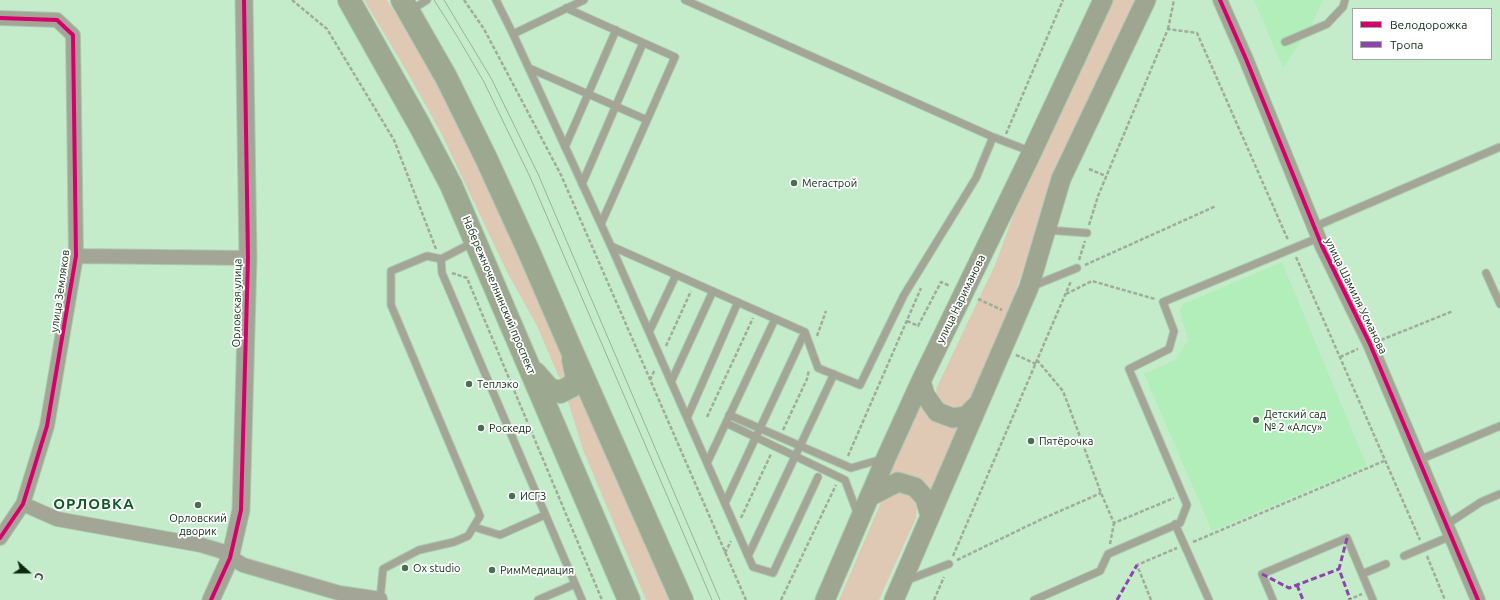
<!DOCTYPE html>
<meta charset="utf-8">
<style>
body{margin:0}
#map{position:relative;width:1500px;height:600px;overflow:hidden;background:#c5ecca;font-family:Ubuntu,sans-serif}
canvas{display:block}
.legend{position:absolute;left:1352px;top:8px;width:140px;height:52px;box-sizing:border-box;background:#fff;border:1px solid #9ea9a0;margin:0;padding:5px 7px;list-style:none;font-size:12px;color:#0c2811}
.legend li{display:flex;align-items:center;gap:8px;height:20px}
.legend b{width:20px;border:1px solid #9ea9a0}
.north{position:absolute;left:8px;top:552px;width:40px;height:40px;-webkit-text-stroke:3px #fff;paint-order:stroke;rotate:111deg;font-size:11px;font-weight:700;line-height:16px;text-align:center;color:#0c2811}
.north::after{content:'';display:block;margin:auto;width:14px;height:18px;background:#0c2811;clip-path:polygon(50% 0,100% 100%,50% 72%,0 100%)}
</style>
<div id="map">
<canvas width="1500" height="600"></canvas>
<ul class="legend">
<li><b style="height:5px;background:#d6006c"></b>Велодорожка</li>
<li><b style="height:5px;background:#8e44ad"></b>Тропа</li>
</ul>
<div class="north">С</div>
</div>
<script>
const ctx = document.querySelector('canvas').getContext('2d');
ctx.lineJoin = 'round';
function fillPath(path, color) {
  ctx.fillStyle = color;
  ctx.fill(path, 'evenodd');
}
function poly(rows) {
  const path = new Path2D();
  for (const r of rows) {
    path.moveTo(r[0], r[1]);
    for (let i = 2; i < r.length; i += 2) path.lineTo(r[i], r[i + 1]);
  }
  return path;
}
function strokePath(path, color, width, dash) {
  ctx.strokeStyle = color;
  ctx.lineWidth = width;
  ctx.lineCap = dash ? 'butt' : 'round';
  ctx.setLineDash(dash || []);
  ctx.stroke(path);
}
function write(font, color, halo, rows, align = 'center') {
  ctx.font = font + ' Ubuntu,sans-serif';
  ctx.lineWidth = 3.5;
  ctx.setLineDash([]);
  ctx.textBaseline = 'middle';
  ctx.strokeStyle = halo;
  ctx.fillStyle = color;
  for (const [text, x, y, turn = 0] of rows) {
    ctx.save();
    ctx.translate(x, y);
    ctx.rotate((+turn || 0) * Math.PI / 180);
    ctx.textAlign = isNaN(turn) ? turn : align;
    if (halo) ctx.strokeText(text, 0, 0);
    ctx.fillText(text, 0, 0);
    ctx.restore();
  }
}
fillPath(poly([
 [1254,0,1323,0,1312,25,1283,68],
 [1282,262,1367,466,1212,531,1144,374,1175,360,1188,340,1181,316,1180,310,1183,304]
]), '#b2eeba');
fillPath(poly([
 [364,0,387,0,422,54,456,113,571,368,564,379,560,378,558,375,537,326,507,272,440,131,407,72],
 [1112,0,1137,0,1065,152,1014,296,973,398,960,411,942,406,937,396,936,389,995,265,1023,189],
 [580,389,669,600,646,600,583,450,566,395],
 [922,403,925,412,937,423,944,424,961,425,934,495,916,477,897,473,886,479],
 [895,492,904,492,914,498,917,507,916,518,879,600,839,600,884,495]
]), '#dfc9b5');
const service = poly([
 [496,0,513,34,611,246,753,567,773,573,818,477],
 [685,0,993,137],
 [566,8,675,57,601,224],
 [410,11,427,0],
 [513,34,584,0],
 [1285,42,1327,24,1343,7,1345,0],
 [529,68,647,120],
 [565,147,616,30],
 [582,184,643,43],
 [1314,227,1500,147],
 [1047,230,1087,233],
 [472,243,441,259,442,273,582,600],
 [611,246,805,332,818,368,860,385,904,295,976,178,993,137,1032,152],
 [1486,273,1500,304],
 [1033,286,1077,268],
 [649,332,676,275],
 [671,382,713,291],
 [729,415,851,468,882,459],
 [687,418,738,302],
 [726,423,845,480,858,515],
 [1419,460,1500,426],
 [707,463,775,319],
 [725,503,805,332],
 [1175,524,1209,600],
 [1446,525,1481,502,1500,494],
 [474,527,500,535,545,515],
 [748,556,834,374],
 [1404,556,1451,536],
 [1362,574,1386,564],
 [905,581,949,564],
 [380,600,383,569,419,550,454,542,468,536,480,516,391,305,391,271,427,256,441,259],
 [538,600,575,584],
 [1034,600,1100,571,1108,554,1180,523,1187,505,1129,369,1169,349,1174,331,1163,302,1318,238],
 [1273,600,1262,574,1347,538,1373,600]
]);
const minor = poly([
 [1220,0,1246,59,1322,246,1370,344,1478,600],
 [0,18,57,20,73,35,76,256,47,426,23,504,0,538],
 [76,256,248,258],
 [23,504,57,519,201,545,221,551,243,565,339,593,380,599]
]);
const tertiary = poly([
 [211,600,230,558,241,510,248,258,244,0]
]);
const secondary = poly([
 [921,381,925,395,937,412,953,418,966,416,979,403],
 [869,497,898,482,915,487,925,498,930,516],
 [825,600,886,458,921,381,1032,152,1103,0],
 [894,600,1029,287,1061,179,1146,0]
]);
const primary = poly([
 [349,0,420,126,451,185,629,600],
 [402,0,446,77,486,158,529,252,571,349,682,600],
 [535,373,549,389,560,392,572,386,577,378,573,360]
]);
strokePath(service, '#abc9af', 9);
strokePath(minor, '#abc9af', 16);
strokePath(tertiary, '#abc9af', 19);
strokePath(secondary, '#abc9af', 21);
strokePath(primary, '#abc9af', 24);
strokePath(poly([
 [292,0,327,29,394,140,436,249],
 [464,0,484,29,561,175,746,600],
 [1168,29,1174,0],
 [1006,134,1063,0],
 [1089,169,1106,176],
 [1089,225,1098,196,1168,29,1197,33,1288,240],
 [1296,257,1420,540],
 [1079,260,1085,241],
 [1085,265,1216,206],
 [452,273,467,278,602,600],
 [1066,294,1092,281,1155,299],
 [978,299,1002,310],
 [907,321,918,326,941,282,950,286],
 [817,336,826,311],
 [1381,340,1453,311],
 [666,346,691,291],
 [1016,355,1036,364],
 [1340,357,1358,349],
 [1037,360,1063,391,1101,493,1114,523,1174,498],
 [650,380,655,369],
 [707,417,753,318],
 [783,430,807,379,809,370],
 [848,456,921,288],
 [741,518,771,454],
 [1193,542,1384,461],
 [1110,544,1114,523],
 [725,553,731,541],
 [953,556,1071,281],
 [1427,556,1445,600],
 [957,560,1042,519,1101,493],
 [781,600,836,485],
 [934,600,944,577],
 [1151,600,1137,565,1177,548],
 [1348,600,1362,594]
]), '#9fac9a', 2.5, [4, 2]);
strokePath(service, '#a3a596', 7);
strokePath(minor, '#a3a596', 14);
strokePath(tertiary, '#a3a596', 17);
strokePath(secondary, '#9ea591', 19);
strokePath(primary, '#9ca88f', 22);
strokePath(poly([
 [434,0,457,36,484,82,530,177,712,600],
 [444,0,491,78,538,174,720,600]
]), '#9bb099', 1);
strokePath(poly([
 [1347,538,1339,569,1350,599],
 [1262,574,1289,588,1339,569],
 [1297,585,1303,600],
 [1117,600,1137,565]
]), '#8e44ad', 3, [6, 3]);
strokePath(poly([
 [1220,0,1246,59,1322,246,1370,344,1478,600],
 [0,18,57,20,73,35,76,256,47,426,23,504,0,538],
 [211,600,230,558,241,510,248,258,244,0]
]), '#d6006c', 4);
for (const [x, y, r, color] of [
 [794,183,4,"#4d6d52"],
 [469,384,4,"#4d6d52"],
 [1256,420,4,"#4d6d52"],
 [481,428,4,"#4d6d52"],
 [1031,441,4,"#4d6d52"],
 [512,496,4,"#4d6d52"],
 [198,505,4,"#4d6d52"],
 [405,568,4,"#4d6d52"],
 [492,570,4,"#4d6d52"]
]) {
  const dot = new Path2D();
  dot.arc(x, y, r, 0, 2 * Math.PI);
  ctx.fillStyle = color;
  ctx.fill(dot);
  strokePath(dot, '#fff', 1.5);
}
write('11px', '#0c2811', '#fff', [
 ["Мегастрой",802,183],
 ["Теплэко",477,384],
 ["Детский сад",1264,414],
 ["№ 2 «Алсу»",1264,427],
 ["Роскедр",489,428],
 ["Пятёрочка",1039,441],
 ["ИСГЗ",520,496],
 ["Орловский",198,518,"center"],
 ["дворик",198,531,"center"],
 ["Ox studio",413,568],
 ["РимМедиация",500,570]
], 'left');
write('11px', '#0c2811', '#fff', [
 ["улица Земляков",60,291,-82],
 ["Набережночелнинский проспект",499,295,67],
 ["улица Шамиля Усманова",1356,296,64],
 ["улица Нариманова",961,299,-64],
 ["Орловская улица",237,303,-89]
]);
ctx.letterSpacing = '1px';
write('bold 15px', '#115a25', '#fff', [
 ["ОРЛОВКА",94,504]
]);
ctx.letterSpacing = '0px';
</script>
